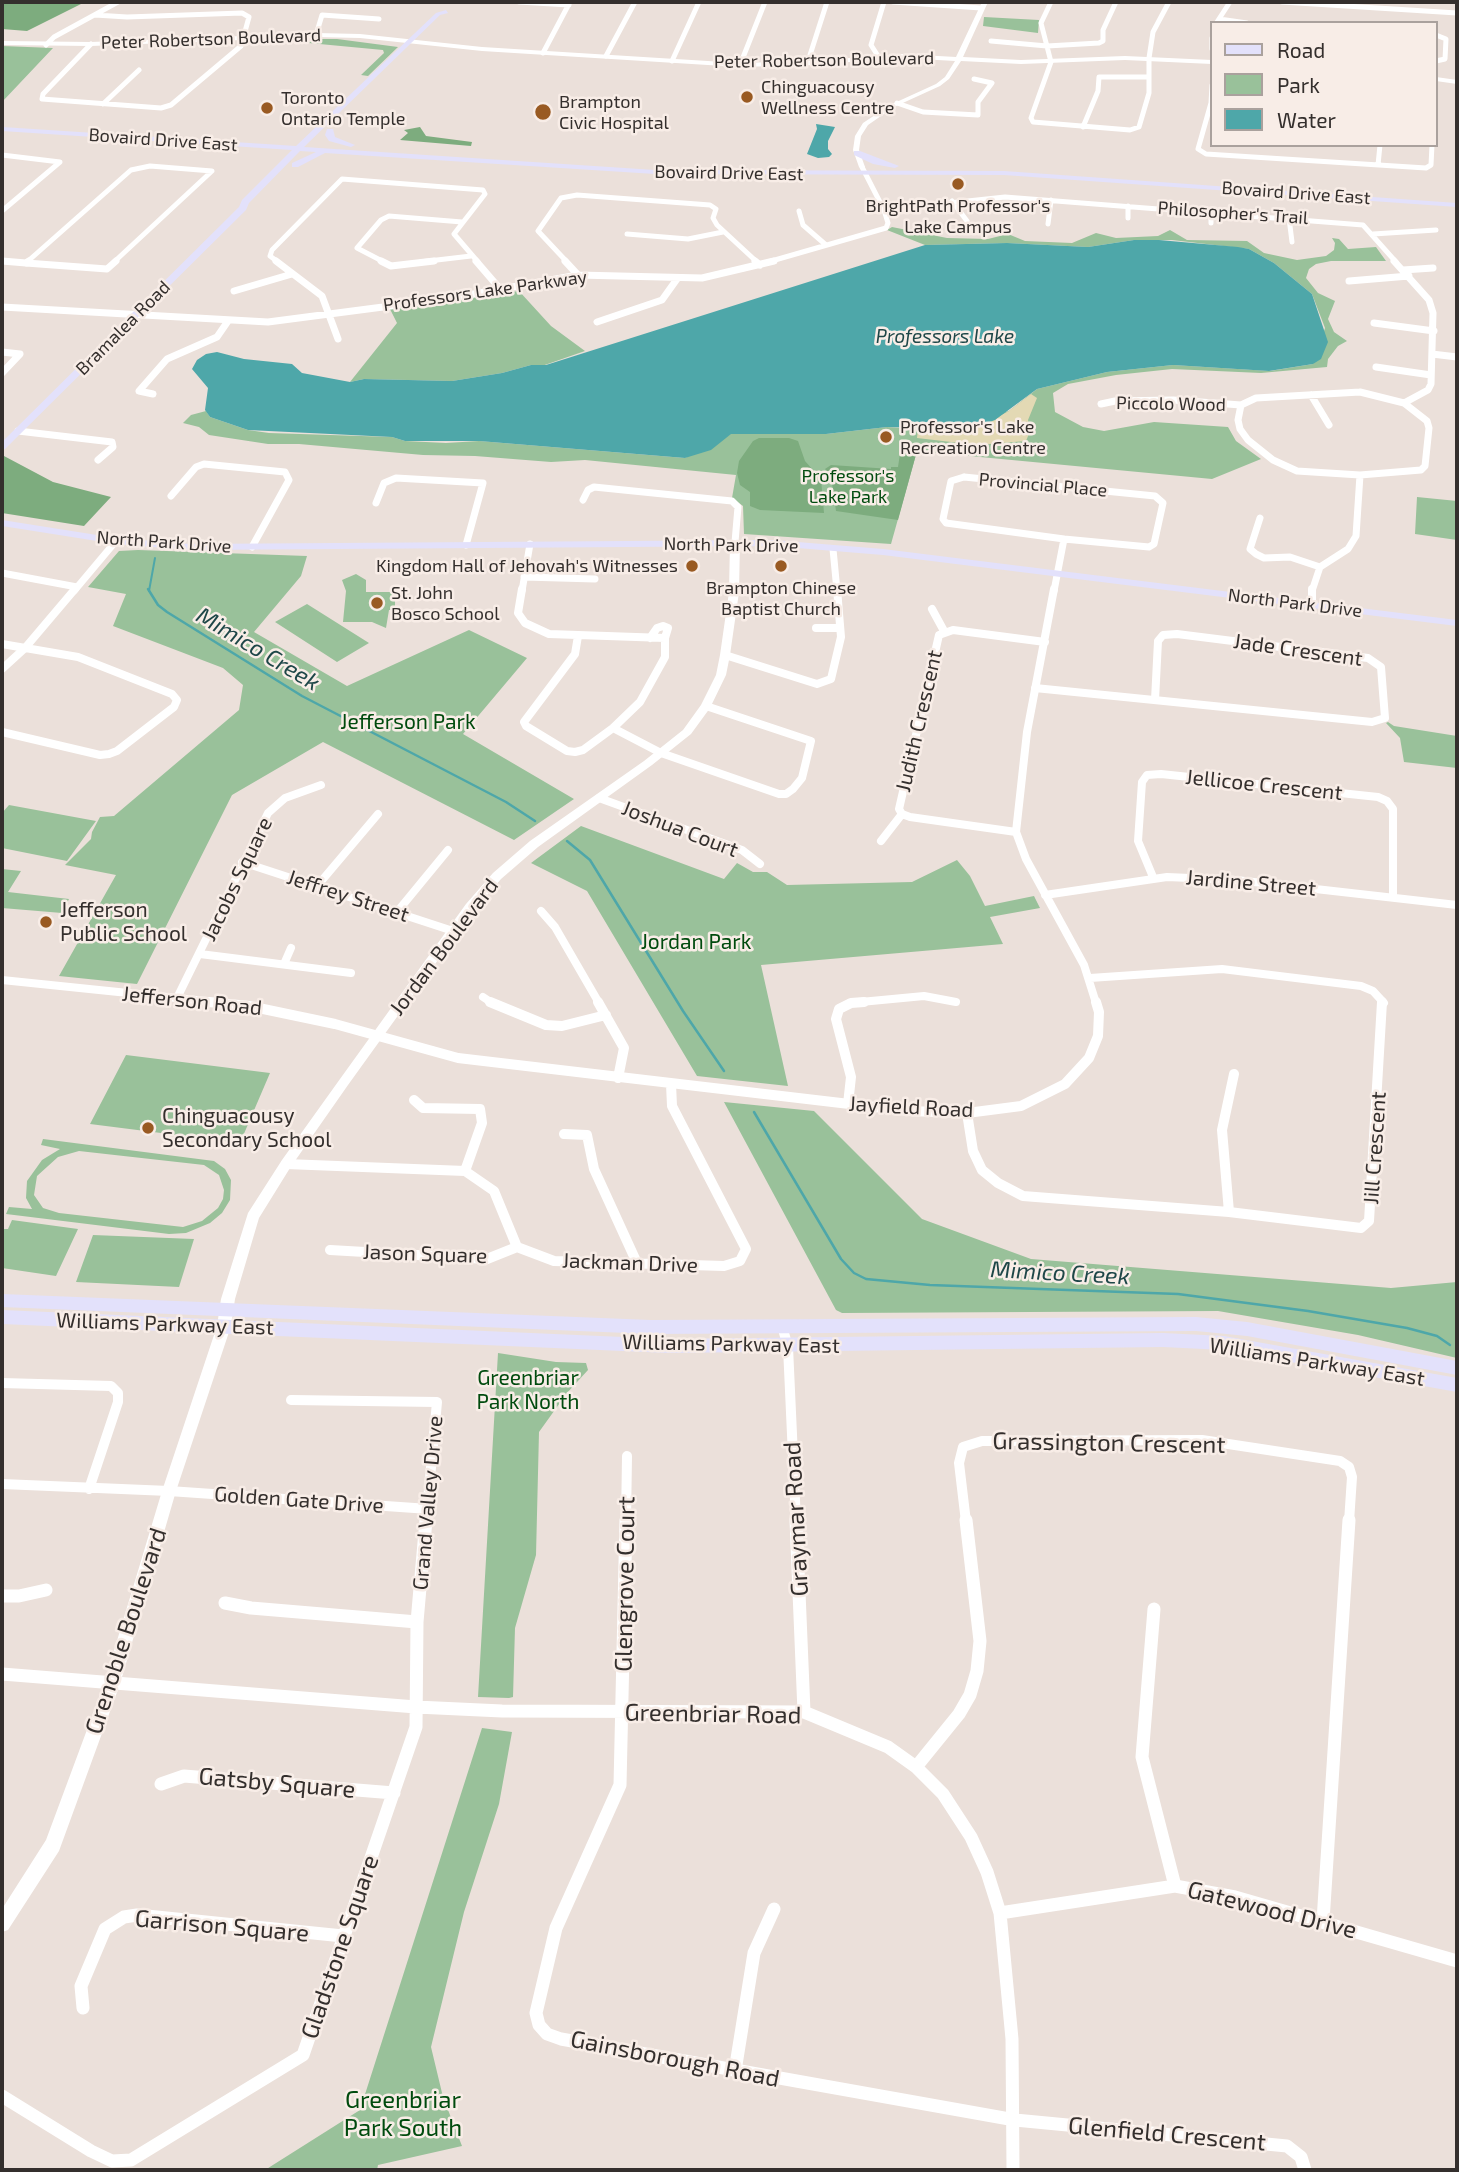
<!DOCTYPE html>
<style>
body{margin:0}
#map{position:relative;width:1459px;height:2172px;overflow:hidden;background:#ebe0da;font-family:"Exo 2",sans-serif}
canvas{display:block}
.frame{position:absolute;inset:0;border:4px solid #342f2d;pointer-events:none}
.legend{position:absolute;left:1210px;top:21px;width:228px;height:126px;box-sizing:border-box;background:#f8ede7;border:2px solid #aaa19d;margin:0;padding:9px 12px;list-style:none;font-size:21px;color:#342f2d}
.legend li{display:flex;align-items:center;gap:14px;height:35px}
.legend b{width:35px;border:2px solid #aaa19d}
</style>
<div id="map">
<canvas width="1459" height="2172"></canvas>
<div class="frame"></div>
<ul class="legend">
<li><b style="height:9px;background:#e3e1fb"></b>Road</li>
<li><b style="height:19px;background:#99c19a"></b>Park</li>
<li><b style="height:19px;background:#4ea7a9"></b>Water</li>
</ul>
</div>
<script>
const ctx = document.querySelector('canvas').getContext('2d');
ctx.lineJoin = 'round';
function fillPath(path, color) {
  ctx.fillStyle = color;
  ctx.fill(path, 'evenodd');
}
function poly(rows) {
  const path = new Path2D();
  for (const r of rows) {
    path.moveTo(r[0], r[1]);
    for (let i = 2; i < r.length; i += 2) path.lineTo(r[i], r[i + 1]);
  }
  return path;
}
function strokePath(path, color, width, dash) {
  ctx.strokeStyle = color;
  ctx.lineWidth = width;
  ctx.lineCap = dash ? 'butt' : 'round';
  ctx.setLineDash(dash || []);
  ctx.stroke(path);
}
function write(font, color, halo, rows, align = 'center') {
  ctx.font = font + ' "Exo 2",sans-serif';
  ctx.lineWidth = 5;
  ctx.setLineDash([]);
  ctx.textBaseline = 'middle';
  ctx.strokeStyle = halo;
  ctx.fillStyle = color;
  for (const [text, x, y, turn = 0] of rows) {
    ctx.save();
    ctx.translate(x, y);
    ctx.rotate((+turn || 0) * Math.PI / 180);
    ctx.textAlign = isNaN(turn) ? turn : align;
    if (halo) ctx.strokeText(text, 0, 0);
    ctx.fillText(text, 0, 0);
    ctx.restore();
  }
}
fillPath(poly([
 [984,17,1039,20,1038,33,983,26],
 [314,39,337,39,398,47,368,76,361,75,384,53,383,50,309,43],
 [2,46,53,48,2,102],
 [892,227,947,238,988,239,1008,234,1025,241,1072,243,1096,233,1116,238,1158,236,1170,230,1187,240,1247,241,1264,253,1297,260,1326,256,1334,250,1335,243,1332,238,1339,239,1348,249,1376,247,1386,261,1331,261,1316,264,1309,269,1306,278,1318,293,1335,301,1328,319,1334,332,1347,341,1338,346,1328,359,1327,367,1261,373,1172,369,1116,375,1068,384,1053,393,1055,412,1083,427,1104,431,1154,422,1228,427,1236,441,1261,459,1212,479,917,451,891,544,744,534,743,506,732,498,736,475,585,460,551,462,475,456,423,455,299,444,268,444,209,435,199,427,183,423,191,415,206,411,210,417,248,430,269,433,392,437,405,441,446,443,479,441,685,458,730,434,826,434,887,427,935,430,1009,411,1037,389,1107,372,1173,365,1270,371,1313,364,1325,328,1312,294,1274,263,1249,249,1172,240,1134,240,1088,247,1007,243,925,245,887,230],
 [519,291,551,326,585,351,539,367,531,365,502,373,452,381,364,379,350,382,397,323,390,309],
 [1417,497,1457,501,1457,540,1415,534],
 [138,550,307,556,301,576,254,632,347,686,469,630,527,658,463,734,574,799,514,840,323,742,232,795,137,984,59,976,116,875,65,865,91,839,92,832,100,817,114,816,239,710,243,685,223,668,113,626,126,594,88,587,119,551],
 [356,574,366,580,366,592,395,592,395,610,389,610,386,628,372,622,343,622,346,591,342,580],
 [307,604,369,643,337,662,275,622],
 [1388,722,1394,726,1457,736,1457,768,1404,762,1400,738,1386,723],
 [9,805,96,821,67,861,2,848,2,813],
 [581,826,724,879,737,863,753,872,767,872,787,885,912,882,957,860,970,876,985,906,1034,896,1040,908,990,917,1003,944,761,965,788,1086,697,1076,587,891,531,863],
 [2,869,21,871,8,892,69,899,62,913,2,908],
 [126,1055,270,1073,240,1143,90,1124],
 [724,1102,814,1111,922,1219,1031,1259,1391,1288,1457,1282,1457,1358,1358,1335,1218,1311,842,1313,836,1310],
 [43,1139,214,1161,225,1169,231,1180,230,1200,222,1213,210,1223,186,1233,169,1234,6,1214,9,1207,32,1209,26,1198,27,1181,42,1160,60,1149,41,1145],
 [79,1151,204,1165,219,1175,224,1190,223,1199,218,1208,202,1221,183,1227,59,1213,43,1208,34,1195,37,1176,58,1157],
 [12,1220,78,1229,56,1276,2,1268,2,1229,8,1229],
 [93,1235,194,1239,179,1287,76,1282],
 [498,1353,556,1362,586,1363,588,1370,567,1393,539,1432,536,1555,515,1628,513,1697,509,1698,478,1697],
 [482,1728,512,1732,499,1804,464,1912,431,2047,443,2097,462,2146,378,2165,377,2170,265,2170,360,2110]
]), '#99c19a');
fillPath(poly([
 [2,2,85,2,27,31,2,29],
 [420,127,426,136,472,142,471,146,400,140,408,133,404,130],
 [759,438,789,438,798,441,805,461,821,479,824,513,760,510,750,506,750,492,740,485,737,473,739,461,753,441],
 [915,446,917,451,898,520,836,511,831,476,825,469,831,465,891,469,891,467,898,467,901,447],
 [4,456,53,482,111,497,84,526,2,513,2,459]
]), '#7dac7e');
fillPath(poly([
 [1031,394,1037,398,1028,420,1030,431,1026,441,977,445,917,438,918,429,961,429,979,426,1009,411]
]), '#e3d9b4');
fillPath(poly([
 [816,124,835,127,828,141,828,149,832,154,829,157,818,158,807,154,817,129],
 [1134,240,1159,240,1238,247,1249,249,1274,263,1312,294,1328,342,1321,359,1313,364,1269,371,1173,365,1107,372,1037,389,995,420,979,426,961,429,887,427,826,434,731,434,711,450,685,458,479,441,405,441,392,437,248,430,210,417,205,410,208,388,192,369,197,360,206,354,217,352,244,359,292,364,302,373,350,382,364,379,452,381,502,373,531,365,546,365,925,245,1007,243,1088,247]
]), '#4ea7a9');
strokePath(poly([
 [149,591,155,558]
]), '#4ea7a9', 2);
strokePath(poly([
 [148,589,158,605,167,612,302,696,506,802,535,821],
 [567,841,590,860,683,1011,724,1071],
 [754,1112,841,1259,854,1273,866,1279,930,1285,1178,1294,1308,1311,1407,1328,1437,1336,1450,1345]
]), '#4ea7a9', 2.5);
strokePath(poly([
 [519,2,569,5],
 [893,2,981,8],
 [1051,2,1041,23,1051,62,1031,118,1033,122,1130,130,1139,127,1149,93,1149,58,1153,32,1169,2],
 [1282,2,1457,13],
 [1219,19,1247,23],
 [1217,22,1230,2],
 [316,35,322,15,379,19],
 [1436,35,1446,39,1445,59,1436,61],
 [1212,38,1212,49],
 [991,41,1047,46,1099,43,1103,41,1103,30,1116,2],
 [91,44,43,94,42,99,161,108,171,105,241,46,249,17,242,13,127,17,95,15],
 [46,45,54,37,118,2],
 [543,53,570,2],
 [606,56,635,2],
 [878,56,871,45,884,2],
 [672,61,699,2],
 [811,63,810,55,827,2],
 [740,65,765,2],
 [1212,85,1211,103,1198,149,1206,154,1426,168,1431,165,1432,145],
 [897,103,923,112,978,115,978,102,992,83,974,79],
 [103,104,139,70],
 [1083,127,1098,91,1099,77,1149,77],
 [2,155,60,162,2,211],
 [1378,165,1380,145],
 [952,201,967,221],
 [1128,206,1128,218],
 [884,210,1005,197,1363,225,1396,262],
 [799,211,803,225,826,245],
 [1211,212,1211,223],
 [1289,218,1292,242],
 [1048,224,1051,200],
 [627,234,688,239,723,232],
 [1373,234,1436,230],
 [2,261,20,262],
 [27,262,131,170,150,166,212,171,114,262],
 [278,262,270,256,272,250,342,179,483,190,485,194,454,234,478,262],
 [384,262,357,248,381,220,389,216,462,222],
 [420,262,471,256],
 [567,262,538,231,561,198,577,195,710,205,716,209,713,218,717,225,757,262],
 [768,262,886,228,888,223,884,210,862,167]
]), '#fff', 5);
strokePath(poly([
 [2,261,26,263],
 [276,261,322,296,338,339],
 [381,261,391,266,434,261],
 [476,261,501,290],
 [565,261,578,275],
 [755,261,760,265],
 [1394,261,1429,300,1433,313,1431,384,1428,390,1404,403],
 [26,263,107,269,116,261],
 [26,263,29,261],
 [1403,270,1433,268],
 [1349,281,1409,276],
 [234,291,292,274],
 [2,307,268,322,452,298,578,275,702,278,774,261],
 [597,322,662,300,677,279],
 [1374,323,1434,331],
 [2,352,20,354,2,373],
 [1432,354,1457,357],
 [1376,367,1431,375],
 [1360,392,1404,403,1427,421,1429,428,1425,466,1421,470,1360,475,1297,471,1273,460,1248,440,1240,429,1238,420,1241,405,1256,398,1360,392],
 [153,394,139,391,167,359,217,337,228,321],
 [1311,395,1329,425],
 [1101,404,1115,401,1173,400,1241,405],
 [18,431,112,442,113,447,98,460],
 [964,477,1155,496,1163,503,1154,544,1149,547,1064,539,946,523,943,519,951,481,964,477],
 [171,496,196,467,204,464,285,472,289,480,252,547],
 [583,500,588,490,594,487,732,501,738,507,735,542],
 [376,503,384,483,396,478,483,483,466,545],
 [1260,518,1250,549,1256,554,1264,558,1290,557,1320,567],
 [833,549,837,591],
 [2,573,77,587],
 [524,577,595,579],
 [74,591,116,541],
 [522,591,530,544],
 [1054,591,1064,539],
 [1312,591,1320,567,1348,549,1356,536,1360,475]
]), '#fff', 7);
strokePath(poly([
 [522,589,518,613,525,623,549,634,665,638,665,657,640,702,613,728,583,750,575,752,567,751,526,726,524,722,575,654,578,636],
 [1054,589,1027,732,1016,832,1026,859,1084,965,1096,1003],
 [1312,589,1312,605],
 [932,609,944,631],
 [816,628,840,628],
 [650,638,657,628,663,626,668,628,665,638],
 [2,644,78,657,172,694,177,700,174,707,117,751,109,754,100,755,2,732],
 [725,655,817,684,831,679,841,637,837,589],
 [2,669,25,648,75,589],
 [1035,688,1372,722,1385,718,1381,667,1368,658,1177,634,1163,635,1158,641,1155,700],
 [613,728,661,753,779,794,786,794,793,789,802,778,811,741,706,706],
 [599,798,742,850,760,864],
 [1016,832,910,817,902,814,899,809,939,635,953,630,1045,642],
 [881,841,902,814],
 [242,862,453,931],
 [1153,877,1138,841,1142,782,1147,775,1161,774,1378,797,1387,801,1393,809,1393,897],
 [318,885,378,814],
 [1045,895,1167,877,1236,880,1457,905],
 [541,911,555,927,599,1003],
 [397,912,448,850],
 [200,954,351,973],
 [284,964,291,948],
 [1090,978,1222,969,1361,986,1373,991,1384,1003],
 [2,980,225,1003],
 [483,997,492,1003],
 [177,998,268,813,285,798,321,785],
 [850,1003,924,996,956,1002]
]), '#fff', 8);
strokePath(poly([
 [208,1002,249,1006,335,1024,458,1058,909,1111,967,1113,1021,1106,1065,1084,1089,1058,1098,1036,1099,1012,1096,1002],
 [490,1002,546,1025,562,1026,606,1015],
 [598,1002,624,1048,618,1078],
 [414,1100,423,1108,480,1109,482,1123,465,1171],
 [848,1104,851,1077,836,1019,839,1009,851,1003,864,1002],
 [967,1113,973,1151,982,1170,998,1183,1023,1196,1229,1212,1361,1228,1369,1221,1382,1002],
 [564,1134,587,1135,594,1169,637,1263],
 [286,1164,465,1171,494,1191,517,1247,554,1261,724,1266,740,1261,746,1249,672,1106,671,1084],
 [1229,1212,1222,1130,1234,1074],
 [330,1250,487,1259,517,1247],
 [782,1326,788,1347,796,1522],
 [2,1383,111,1386,118,1393,118,1402,89,1489],
 [291,1400,437,1402,426,1522],
 [2,1484,169,1491,429,1509],
 [626,1522,627,1456],
 [966,1522,959,1463,963,1447,982,1441,1202,1440,1340,1461,1349,1467,1352,1477,1349,1522]
]), '#fff', 10);
strokePath(poly([
 [626,1520,620,1785,556,1928,536,2013,539,2025,547,2034,561,2039,1015,2120,1287,2146,1301,2157,1305,2170],
 [796,1520,804,1712],
 [2,1596,19,1596,46,1590],
 [225,1603,251,1608,417,1622],
 [1154,1609,1142,1757,1175,1886],
 [2,1674,416,1707,502,1711,804,1712,888,1747,916,1767,943,1794,971,1837,987,1872,1000,1913,1012,2039,1013,2170],
 [916,1767,959,1714,970,1695,977,1671,980,1641,966,1520],
 [161,1784,184,1776,394,1793],
 [1000,1913,1175,1886,1235,1897,1457,1961],
 [1323,1921,1349,1520],
 [83,2008,81,1986,105,1929,124,1917,137,1915,343,1936],
 [735,2071,754,1953,774,1909],
 [2,2096,91,2151,112,2161,131,2160,303,2055,416,1727,417,1622,426,1520]
]), '#fff', 13);
fillPath(poly([
 [982,2,988,2,963,57,1021,60,1125,56,1212,60,1212,64,1125,60,1021,64,961,61,949,79,940,86,894,107,868,125,861,136,859,150,865,167,862,169,859,167,853,150,855,136,863,123,890,105,936,84,945,77,955,61,902,58,811,65,740,67,482,51,360,38,316,37,91,46,2,45,2,41,91,42,316,33,360,34,482,47,740,63,811,61,902,54,956,57,982,2],
 [1436,77,1457,80,1457,84,1436,81,1436,77],
 [735,539,740,542,739,592,730,655,726,675,710,708,691,734,652,765,538,847,501,879,474,910,348,1085,290,1168,259,1218,235,1299,231,1326,176,1491,120,1684,59,1851,8,1930,2,1932,2,1909,46,1840,104,1684,162,1491,217,1326,221,1299,248,1213,282,1160,340,1079,466,904,493,873,530,841,644,761,683,730,701,705,716,675,720,655,729,592,730,542,735,539]
]), '#fff');
fillPath(poly([
 [446,10,448,13,440,15,304,147,655,170,1004,171,1457,203,1457,207,1004,175,655,174,325,153,298,167,292,167,292,163,316,152,300,151,249,203,246,210,5,449,2,450,2,442,239,207,242,200,292,150,2,131,2,127,296,146,436,13,446,10],
 [327,129,333,129,335,137,355,145,351,147,329,141,325,135,327,129],
 [854,151,860,151,899,166,895,168,873,164,854,155,854,151],
 [2,520,116,538,190,544,773,540,883,549,1457,620,1457,626,883,555,773,546,190,550,116,544,2,526,2,520],
 [2,1294,651,1320,1196,1317,1247,1322,1457,1361,1457,1375,1247,1336,1196,1331,651,1334,2,1307,2,1294],
 [2,1310,669,1339,1163,1333,1224,1336,1457,1378,1457,1392,1224,1350,1163,1347,669,1353,2,1324,2,1310]
]), '#e3e1fb');
for (const [x, y, r, color] of [
 [747,97,7,"#995a22"],
 [267,108,7,"#995a22"],
 [543,112,9,"#995a22"],
 [958,184,7,"#995a22"],
 [886,437,7,"#995a22"],
 [692,566,7,"#995a22"],
 [781,566,7,"#995a22"],
 [377,603,7,"#995a22"],
 [46,922,7,"#995a22"],
 [148,1128,7,"#995a22"]
]) {
  const dot = new Path2D();
  dot.arc(x, y, r, 0, 2 * Math.PI);
  ctx.fillStyle = color;
  ctx.fill(dot);
  strokePath(dot, '#f8ede7', 2.5);
}
write('18px', '#342f2d', '#f8ede7', [
 ["Peter Robertson Boulevard",211,39,-2],
 ["Peter Robertson Boulevard",824,60,-1],
 ["Bovaird Drive East",163,140,4],
 ["Bovaird Drive East",729,173,1],
 ["Bovaird Drive East",1296,193,4],
 ["Philosopher's Trail",1233,213,4],
 ["Professors Lake Parkway",485,291,-8],
 ["Bramalea Road",123,328,-45],
 ["Piccolo Wood",1171,404,1],
 ["Provincial Place",1043,485,5],
 ["North Park Drive",164,542,4],
 ["North Park Drive",731,545,1],
 ["North Park Drive",1295,603,7]
]);
write('18px', '#342f2d', '#f8ede7', [
 ["Chinguacousy",761,87],
 ["Wellness Centre",761,108],
 ["Toronto",281,98],
 ["Ontario Temple",281,119],
 ["Brampton",559,102],
 ["Civic Hospital",559,123],
 ["BrightPath Professor's",958,206,"center"],
 ["Lake Campus",958,227,"center"],
 ["Professor's Lake",900,427],
 ["Recreation Centre",900,448],
 ["Kingdom Hall of Jehovah's Witnesses",678,566,"right"],
 ["Brampton Chinese",781,588,"center"],
 ["Baptist Church",781,609,"center"],
 ["St. John",391,593],
 ["Bosco School",391,614]
], 'left');
write('18px', '#004b0e', '#f8ede7', [
 ["Professor's",848,476],
 ["Lake Park",848,497]
]);
write('italic 19px', '#1e4748', '#f8ede7', [
 ["Professors Lake",945,337]
]);
write('21px', '#342f2d', '#f8ede7', [
 ["Jade Crescent",1298,650,8],
 ["Judith Crescent",919,721,-77],
 ["Jellicoe Crescent",1264,785,6],
 ["Joshua Court",680,829,21],
 ["Jacobs Square",237,879,-64],
 ["Jardine Street",1251,883,5],
 ["Jeffrey Street",348,896,18],
 ["Jordan Boulevard",444,947,-53],
 ["Jefferson Road",192,1001,6],
 ["Jayfield Road",911,1107,3],
 ["Jill Crescent",1375,1148,-86],
 ["Jason Square",425,1254,2],
 ["Jackman Drive",630,1263,2],
 ["Williams Parkway East",165,1324,2],
 ["Williams Parkway East",731,1344,1],
 ["Williams Parkway East",1317,1362,9],
 ["Golden Gate Drive",299,1500,4],
 ["Grand Valley Drive",428,1503,-85]
]);
write('21px', '#004b0e', '#f8ede7', [
 ["Jefferson Park",408,722],
 ["Jordan Park",696,942],
 ["Greenbriar",528,1378],
 ["Park North",528,1402]
]);
write('21px', '#342f2d', '#f8ede7', [
 ["Jefferson",60,910],
 ["Public School",60,934],
 ["Chinguacousy",162,1116],
 ["Secondary School",162,1140]
], 'left');
write('italic 23px', '#1e4748', '#f8ede7', [
 ["Mimico Creek",258,649,31],
 ["Mimico Creek",1060,1273,3]
]);
write('24px', '#342f2d', '#f8ede7', [
 ["Grassington Crescent",1109,1443,1],
 ["Graymar Road",796,1519,-93],
 ["Glengrove Court",625,1584,-89],
 ["Grenoble Boulevard",126,1631,-72],
 ["Greenbriar Road",713,1714,1],
 ["Gatsby Square",277,1783,5],
 ["Gatewood Drive",1272,1910,14],
 ["Garrison Square",222,1926,5],
 ["Gladstone Square",340,1947,-71],
 ["Gainsborough Road",675,2059,11],
 ["Glenfield Crescent",1167,2134,5]
]);
write('24px', '#004b0e', '#f8ede7', [
 ["Greenbriar",403,2100],
 ["Park South",403,2128]
]);
</script>
